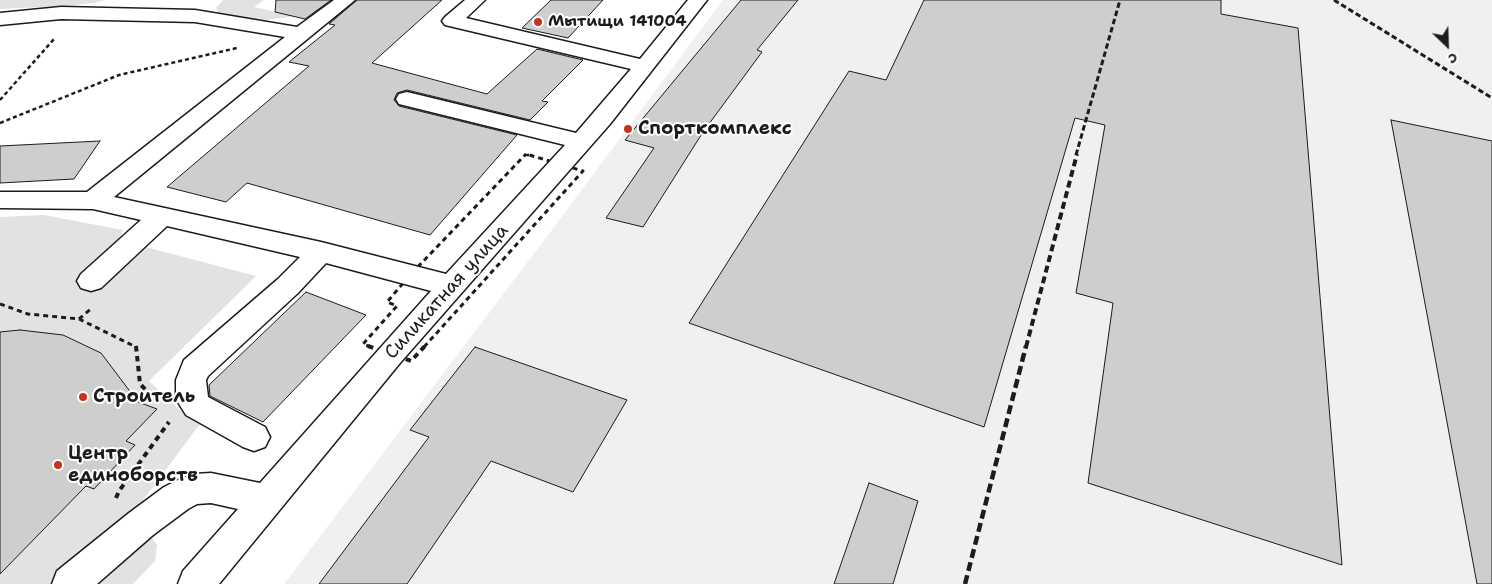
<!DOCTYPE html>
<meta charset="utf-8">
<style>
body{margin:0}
#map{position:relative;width:1492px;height:584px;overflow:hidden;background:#fff;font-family:"Shantell Sans",sans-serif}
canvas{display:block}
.north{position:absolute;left:1422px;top:20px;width:50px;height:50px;-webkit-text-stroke:4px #fff;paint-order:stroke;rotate:156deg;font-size:14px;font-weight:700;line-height:20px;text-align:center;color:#1c1c1c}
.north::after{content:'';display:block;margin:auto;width:18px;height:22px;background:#1c1c1c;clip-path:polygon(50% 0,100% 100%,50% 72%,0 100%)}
</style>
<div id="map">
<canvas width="1492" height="584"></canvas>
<div class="north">С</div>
</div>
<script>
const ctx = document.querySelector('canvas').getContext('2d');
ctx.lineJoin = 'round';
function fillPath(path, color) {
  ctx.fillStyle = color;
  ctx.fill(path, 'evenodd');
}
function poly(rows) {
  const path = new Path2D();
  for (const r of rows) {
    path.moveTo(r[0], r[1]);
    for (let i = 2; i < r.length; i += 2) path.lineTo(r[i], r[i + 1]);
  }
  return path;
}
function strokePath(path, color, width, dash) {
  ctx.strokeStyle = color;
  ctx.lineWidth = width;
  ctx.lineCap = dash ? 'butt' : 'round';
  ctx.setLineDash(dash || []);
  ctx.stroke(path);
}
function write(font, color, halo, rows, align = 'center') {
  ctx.font = font + ' "Shantell Sans",sans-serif';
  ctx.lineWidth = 4;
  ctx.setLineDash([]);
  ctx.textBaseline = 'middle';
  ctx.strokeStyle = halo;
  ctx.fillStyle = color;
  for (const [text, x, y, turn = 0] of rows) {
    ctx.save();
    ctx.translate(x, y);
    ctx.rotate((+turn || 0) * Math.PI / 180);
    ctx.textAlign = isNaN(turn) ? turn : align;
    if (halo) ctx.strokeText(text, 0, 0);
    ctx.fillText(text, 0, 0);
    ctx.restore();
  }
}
fillPath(poly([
 [723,0,1492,0,1492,584,284,584,554,227]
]), '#f0f0f0');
fillPath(poly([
 [0,0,104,0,95,3,65,6,0,9],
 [223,0,264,0,254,7,296,16,265,20,220,16,216,8],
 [44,215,123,230,119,240,256,276,149,381,184,414,200,424,132,515,141,524,157,545,155,561,133,584,0,584,0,217]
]), '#e2e2e2');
const building = poly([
 [276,0,331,0,305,19,275,12,276,0],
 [357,0,442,0,372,63,487,94,537,49,583,60,542,101,548,102,530,120,407,90,397,93,394,100,399,106,517,135,430,235,247,183,226,202,167,187,309,66,289,62,335,25,329,24,357,0],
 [551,0,603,0,568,38,522,28,551,0],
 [741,0,798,0,757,50,762,52,703,132,643,227,606,218,654,148,625,140,741,0],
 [924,0,1221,0,1221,14,1298,28,1342,565,1088,483,1113,303,1076,293,1105,125,1075,118,984,427,689,323,849,71,886,80,924,0],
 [1391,120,1492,141,1492,584,1477,584,1391,120],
 [100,141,74,179,0,183,0,146,100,141],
 [306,292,366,315,263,422,210,396,209,385,306,292],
 [20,330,63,335,101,353,138,402,157,409,126,441,135,445,94,489,86,486,0,574,0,332,20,330],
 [475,347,627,400,573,492,491,461,407,584,319,584,429,437,410,430,475,347],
 [869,483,918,501,893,584,834,584,869,483]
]);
fillPath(building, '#cecece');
strokePath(building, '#1c1c1c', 1);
const minor = poly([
 [334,0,355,0,114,197,321,242,446,274,565,145,399,104,396,99,399,94,407,92,576,133,631,69,445,25,442,21,445,17,465,0,485,0,466,18,640,59,688,0,707,0,610,124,400,363,219,584,178,584,183,571,238,509,211,503,197,504,188,509,153,535,97,584,52,584,57,571,129,513,164,487,182,478,194,474,211,473,260,483,431,291,326,263,298,293,208,376,206,380,208,397,265,427,270,437,265,447,254,451,243,447,186,415,176,399,176,380,184,360,278,279,300,257,167,226,101,288,91,291,81,288,77,281,81,274,141,220,93,209,0,208,0,192,87,192,285,37,195,22,61,19,0,25,0,13,61,7,195,10,297,27,334,0]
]);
strokePath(minor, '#1c1c1c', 3);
strokePath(poly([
 [0,100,54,39],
 [0,123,119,75,237,48],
 [525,155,531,155]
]), '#1c1c1c', 2.5, [4, 3]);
strokePath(poly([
 [0,304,28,314,79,319,136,347],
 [79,319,92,308],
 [371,347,363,344,397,306,387,302,411,274,526,154],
 [424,347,583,171,526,154]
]), '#1c1c1c', 3, [5, 4]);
strokePath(poly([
 [136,346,140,384,158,402],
 [368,346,411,361,425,346],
 [116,498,119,491,169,422]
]), '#1c1c1c', 4, [5.5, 4.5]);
fillPath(minor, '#fff');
strokePath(poly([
 [1334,0,1492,98],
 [1076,155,1120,0]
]), '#1c1c1c', 3, [5.5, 3]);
strokePath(poly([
 [1026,347,1077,154]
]), '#1c1c1c', 4, [7, 4]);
strokePath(poly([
 [965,584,1026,346]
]), '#1c1c1c', 4.5, [9, 4.5]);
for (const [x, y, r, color] of [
 [538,22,5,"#c8321e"],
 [628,129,5,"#c8321e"],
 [83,397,5,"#c8321e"],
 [58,465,5,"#c8321e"]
]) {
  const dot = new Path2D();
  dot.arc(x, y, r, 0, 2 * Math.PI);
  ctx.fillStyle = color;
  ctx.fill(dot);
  strokePath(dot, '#fff', 2);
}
write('bold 16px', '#1c1c1c', '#fff', [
 ["Мытищи 141004",548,22]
], 'left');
write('bold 19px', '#1c1c1c', '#fff', [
 ["Спорткомплекс",638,129],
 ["Строитель",93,397],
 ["Центр",68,454],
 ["единоборств",68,476]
], 'left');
write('19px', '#1c1c1c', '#fff', [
 ["Силикатная улица",447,292,-48]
]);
</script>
